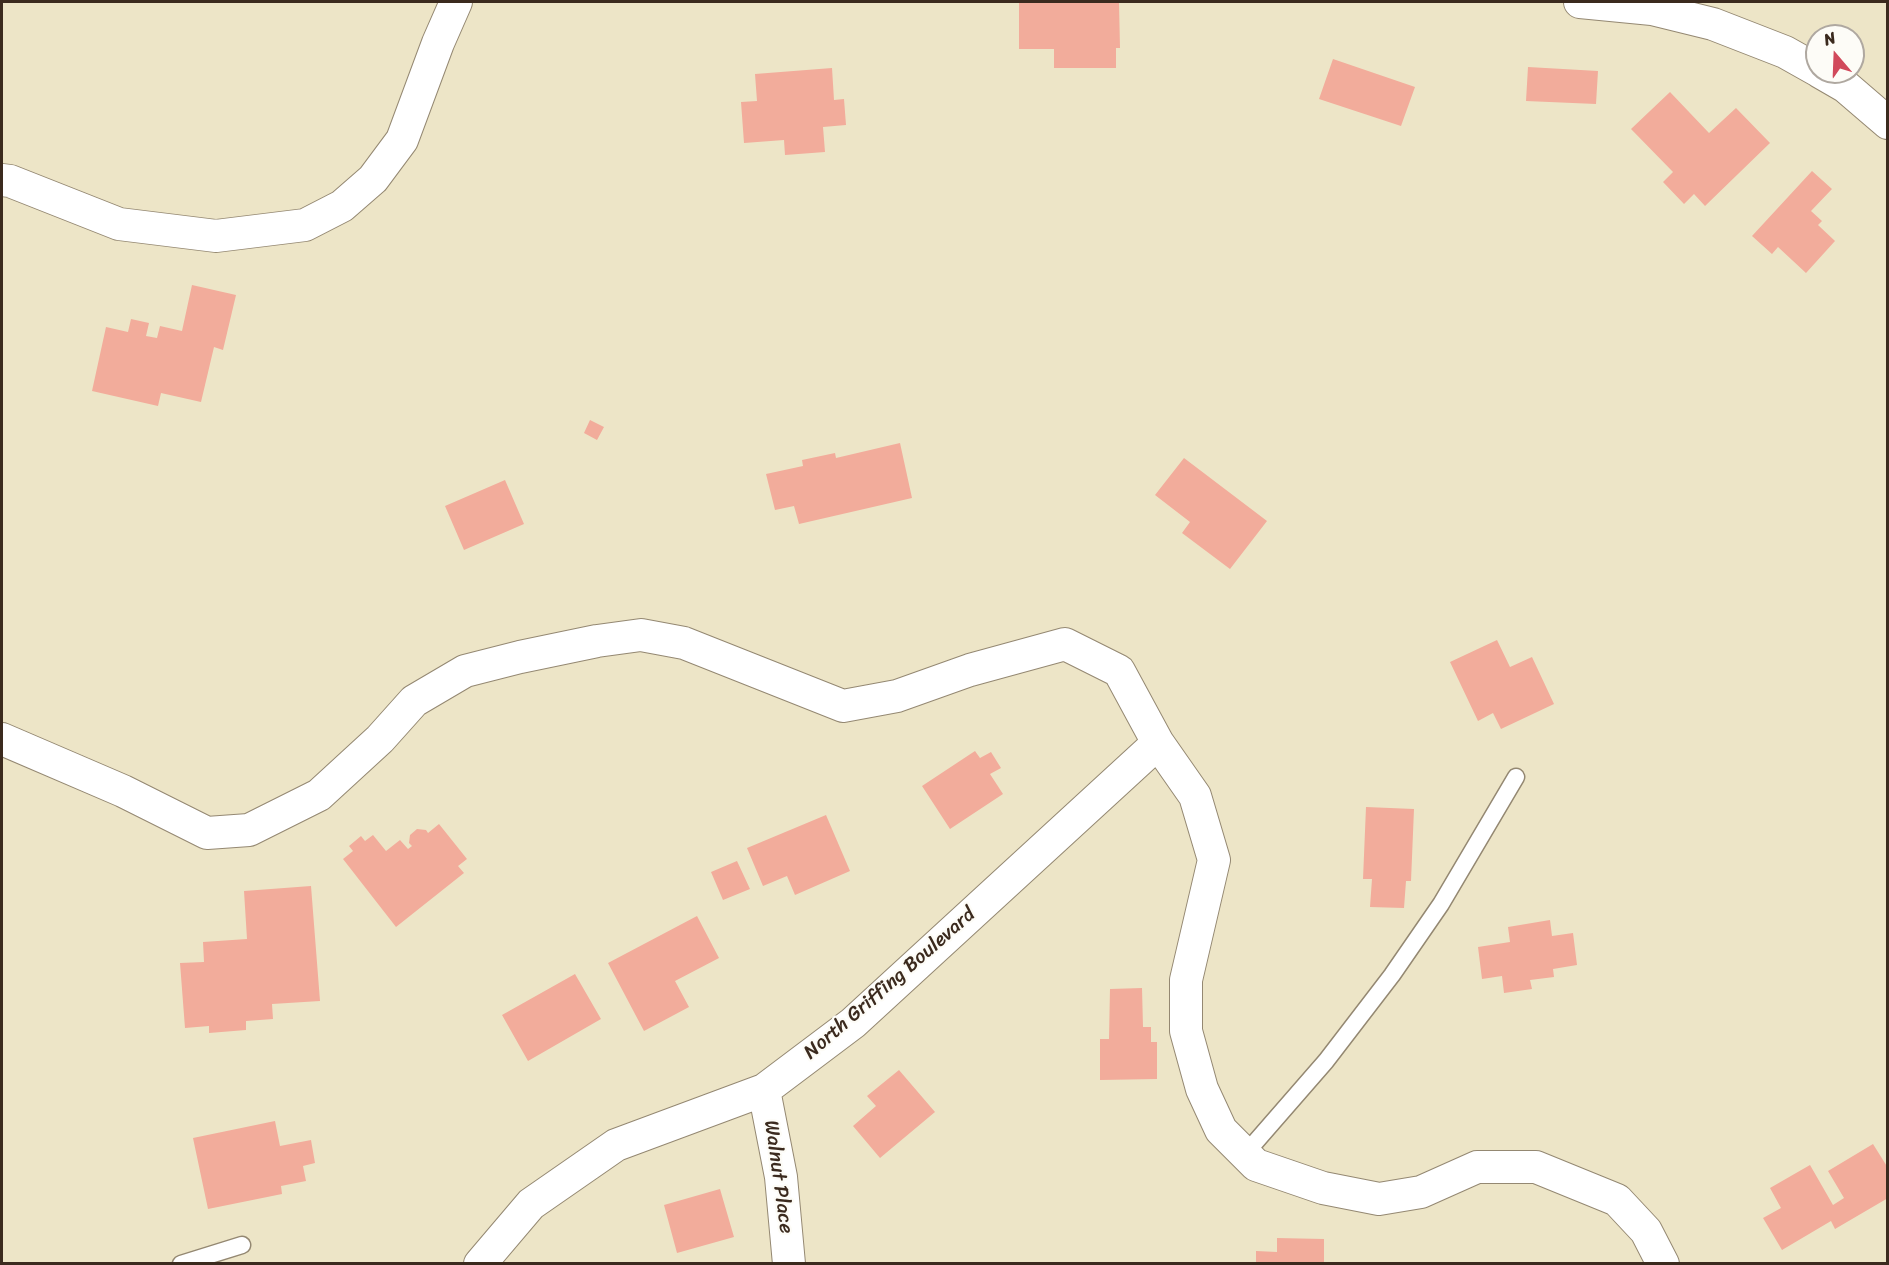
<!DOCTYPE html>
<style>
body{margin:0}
#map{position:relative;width:1889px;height:1265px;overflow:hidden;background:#ede5c7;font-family:Sriracha,sans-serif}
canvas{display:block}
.frame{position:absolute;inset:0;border:3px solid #3b2a1e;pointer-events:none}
.north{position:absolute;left:1805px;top:24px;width:60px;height:60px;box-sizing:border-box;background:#fdfcf7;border:2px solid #afa8a0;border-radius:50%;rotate:341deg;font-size:16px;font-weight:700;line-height:24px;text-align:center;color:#3b2a1e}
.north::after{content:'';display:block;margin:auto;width:21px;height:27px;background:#d1495b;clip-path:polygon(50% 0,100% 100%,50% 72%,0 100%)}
</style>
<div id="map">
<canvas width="1889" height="1265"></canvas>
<div class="frame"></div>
<div class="north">N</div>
</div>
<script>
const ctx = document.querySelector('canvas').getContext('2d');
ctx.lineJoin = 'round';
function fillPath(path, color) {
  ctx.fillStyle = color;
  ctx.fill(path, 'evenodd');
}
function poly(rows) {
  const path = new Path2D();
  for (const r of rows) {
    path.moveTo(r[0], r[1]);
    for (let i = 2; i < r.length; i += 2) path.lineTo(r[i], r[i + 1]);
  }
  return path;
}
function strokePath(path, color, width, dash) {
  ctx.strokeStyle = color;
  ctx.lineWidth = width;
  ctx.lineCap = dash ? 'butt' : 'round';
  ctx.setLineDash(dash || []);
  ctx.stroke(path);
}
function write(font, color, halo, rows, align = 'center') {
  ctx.font = font + ' Sriracha,sans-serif';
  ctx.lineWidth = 4.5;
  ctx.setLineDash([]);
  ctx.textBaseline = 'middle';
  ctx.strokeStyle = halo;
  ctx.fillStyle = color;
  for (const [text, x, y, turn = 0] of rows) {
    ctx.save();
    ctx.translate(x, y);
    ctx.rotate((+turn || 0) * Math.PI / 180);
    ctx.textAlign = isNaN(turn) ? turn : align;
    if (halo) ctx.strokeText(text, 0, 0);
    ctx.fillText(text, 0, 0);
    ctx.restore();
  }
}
fillPath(poly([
 [1019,2,1119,2,1120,48,1116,48,1116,68,1054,68,1054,49,1019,49],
 [1333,59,1415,87,1401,126,1319,99],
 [1528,67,1598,71,1596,104,1526,101],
 [832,68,834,100,844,99,846,125,823,127,825,152,785,155,784,140,744,143,741,102,757,101,755,74],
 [1670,92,1709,133,1736,108,1770,143,1705,206,1694,194,1684,204,1663,182,1673,172,1631,129],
 [1812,171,1832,189,1811,211,1822,221,1818,225,1835,241,1806,273,1778,247,1772,254,1752,236],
 [192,285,236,295,223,350,214,347,201,402,161,393,158,406,92,391,106,327,128,332,131,319,149,323,146,336,157,338,160,326,182,331],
 [590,420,604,427,597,440,584,433],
 [900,443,912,498,799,524,794,506,775,510,766,474,803,466,802,460,835,453,836,458],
 [1184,458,1267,521,1230,569,1182,533,1190,522,1155,495],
 [505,480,524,524,464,550,445,506],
 [1497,640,1510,667,1532,657,1554,704,1501,729,1493,713,1478,721,1450,662],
 [975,751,980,758,991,752,1001,768,990,774,1003,794,950,829,922,786],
 [1366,807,1414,809,1411,881,1406,881,1404,908,1370,907,1372,879,1363,879],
 [826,815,850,871,795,895,787,876,763,886,747,848],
 [439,824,467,859,458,866,464,873,396,927,343,859,353,851,349,846,361,836,365,841,373,835,386,851,400,840,408,849,412,846,409,843,410,835,417,829,426,830,428,833],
 [737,861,750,889,723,900,711,872],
 [311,886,320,1001,272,1004,273,1019,246,1021,246,1030,209,1033,209,1026,185,1028,180,963,204,962,203,942,247,939,244,891],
 [697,916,719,958,675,981,689,1007,644,1031,608,963],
 [1550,920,1552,936,1573,933,1577,965,1553,969,1554,977,1530,980,1532,989,1504,993,1502,976,1482,979,1478,947,1510,942,1508,927],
 [575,974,601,1019,528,1061,502,1015],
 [1142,988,1143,1027,1151,1027,1151,1042,1157,1042,1157,1079,1100,1080,1100,1039,1109,1039,1110,989],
 [899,1070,935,1112,880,1158,853,1126,876,1106,867,1096],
 [275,1121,280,1146,311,1140,315,1163,303,1166,306,1181,281,1186,282,1194,208,1209,193,1138],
 [1873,1144,1888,1168,1888,1198,1835,1229,1831,1221,1782,1250,1763,1218,1781,1208,1770,1188,1810,1165,1833,1205,1844,1198,1828,1171],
 [720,1189,734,1237,677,1253,664,1205],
 [1277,1238,1324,1239,1324,1264,1256,1264,1256,1251,1277,1252]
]), '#f2ac9b');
const lane = poly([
 [1245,1154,1326,1061,1392,975,1441,904,1516,777],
 [181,1264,242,1245]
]);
const street = poly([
 [1580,2,1652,9,1713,24,1785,52,1817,70],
 [1820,72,1846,87,1888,123],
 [2,180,10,181,119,224,216,236,305,225,342,206,373,179,402,140,438,43,456,2],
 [2,739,123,791,207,833,249,830,319,795,380,739,414,701,465,671,520,657,597,641,641,635,684,643,843,706,897,696,970,670,1065,644,1119,671,1158,743,1195,796,1214,860,1186,980,1186,1031,1202,1089,1221,1130,1256,1165,1323,1188,1379,1199,1421,1192,1477,1167,1536,1167,1617,1200,1646,1231,1663,1264],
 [764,1090,781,1177,789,1264],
 [480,1264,531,1204,616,1145,764,1090,853,1023,1158,743]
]);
strokePath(lane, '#948872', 19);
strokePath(street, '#948872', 34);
strokePath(lane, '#fff', 16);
strokePath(street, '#fff', 32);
write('20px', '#3b2a1e', '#fdfcf7', [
 ["North Griffing Boulevard",890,984,-41],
 ["Walnut Place",778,1177,82]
]);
</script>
